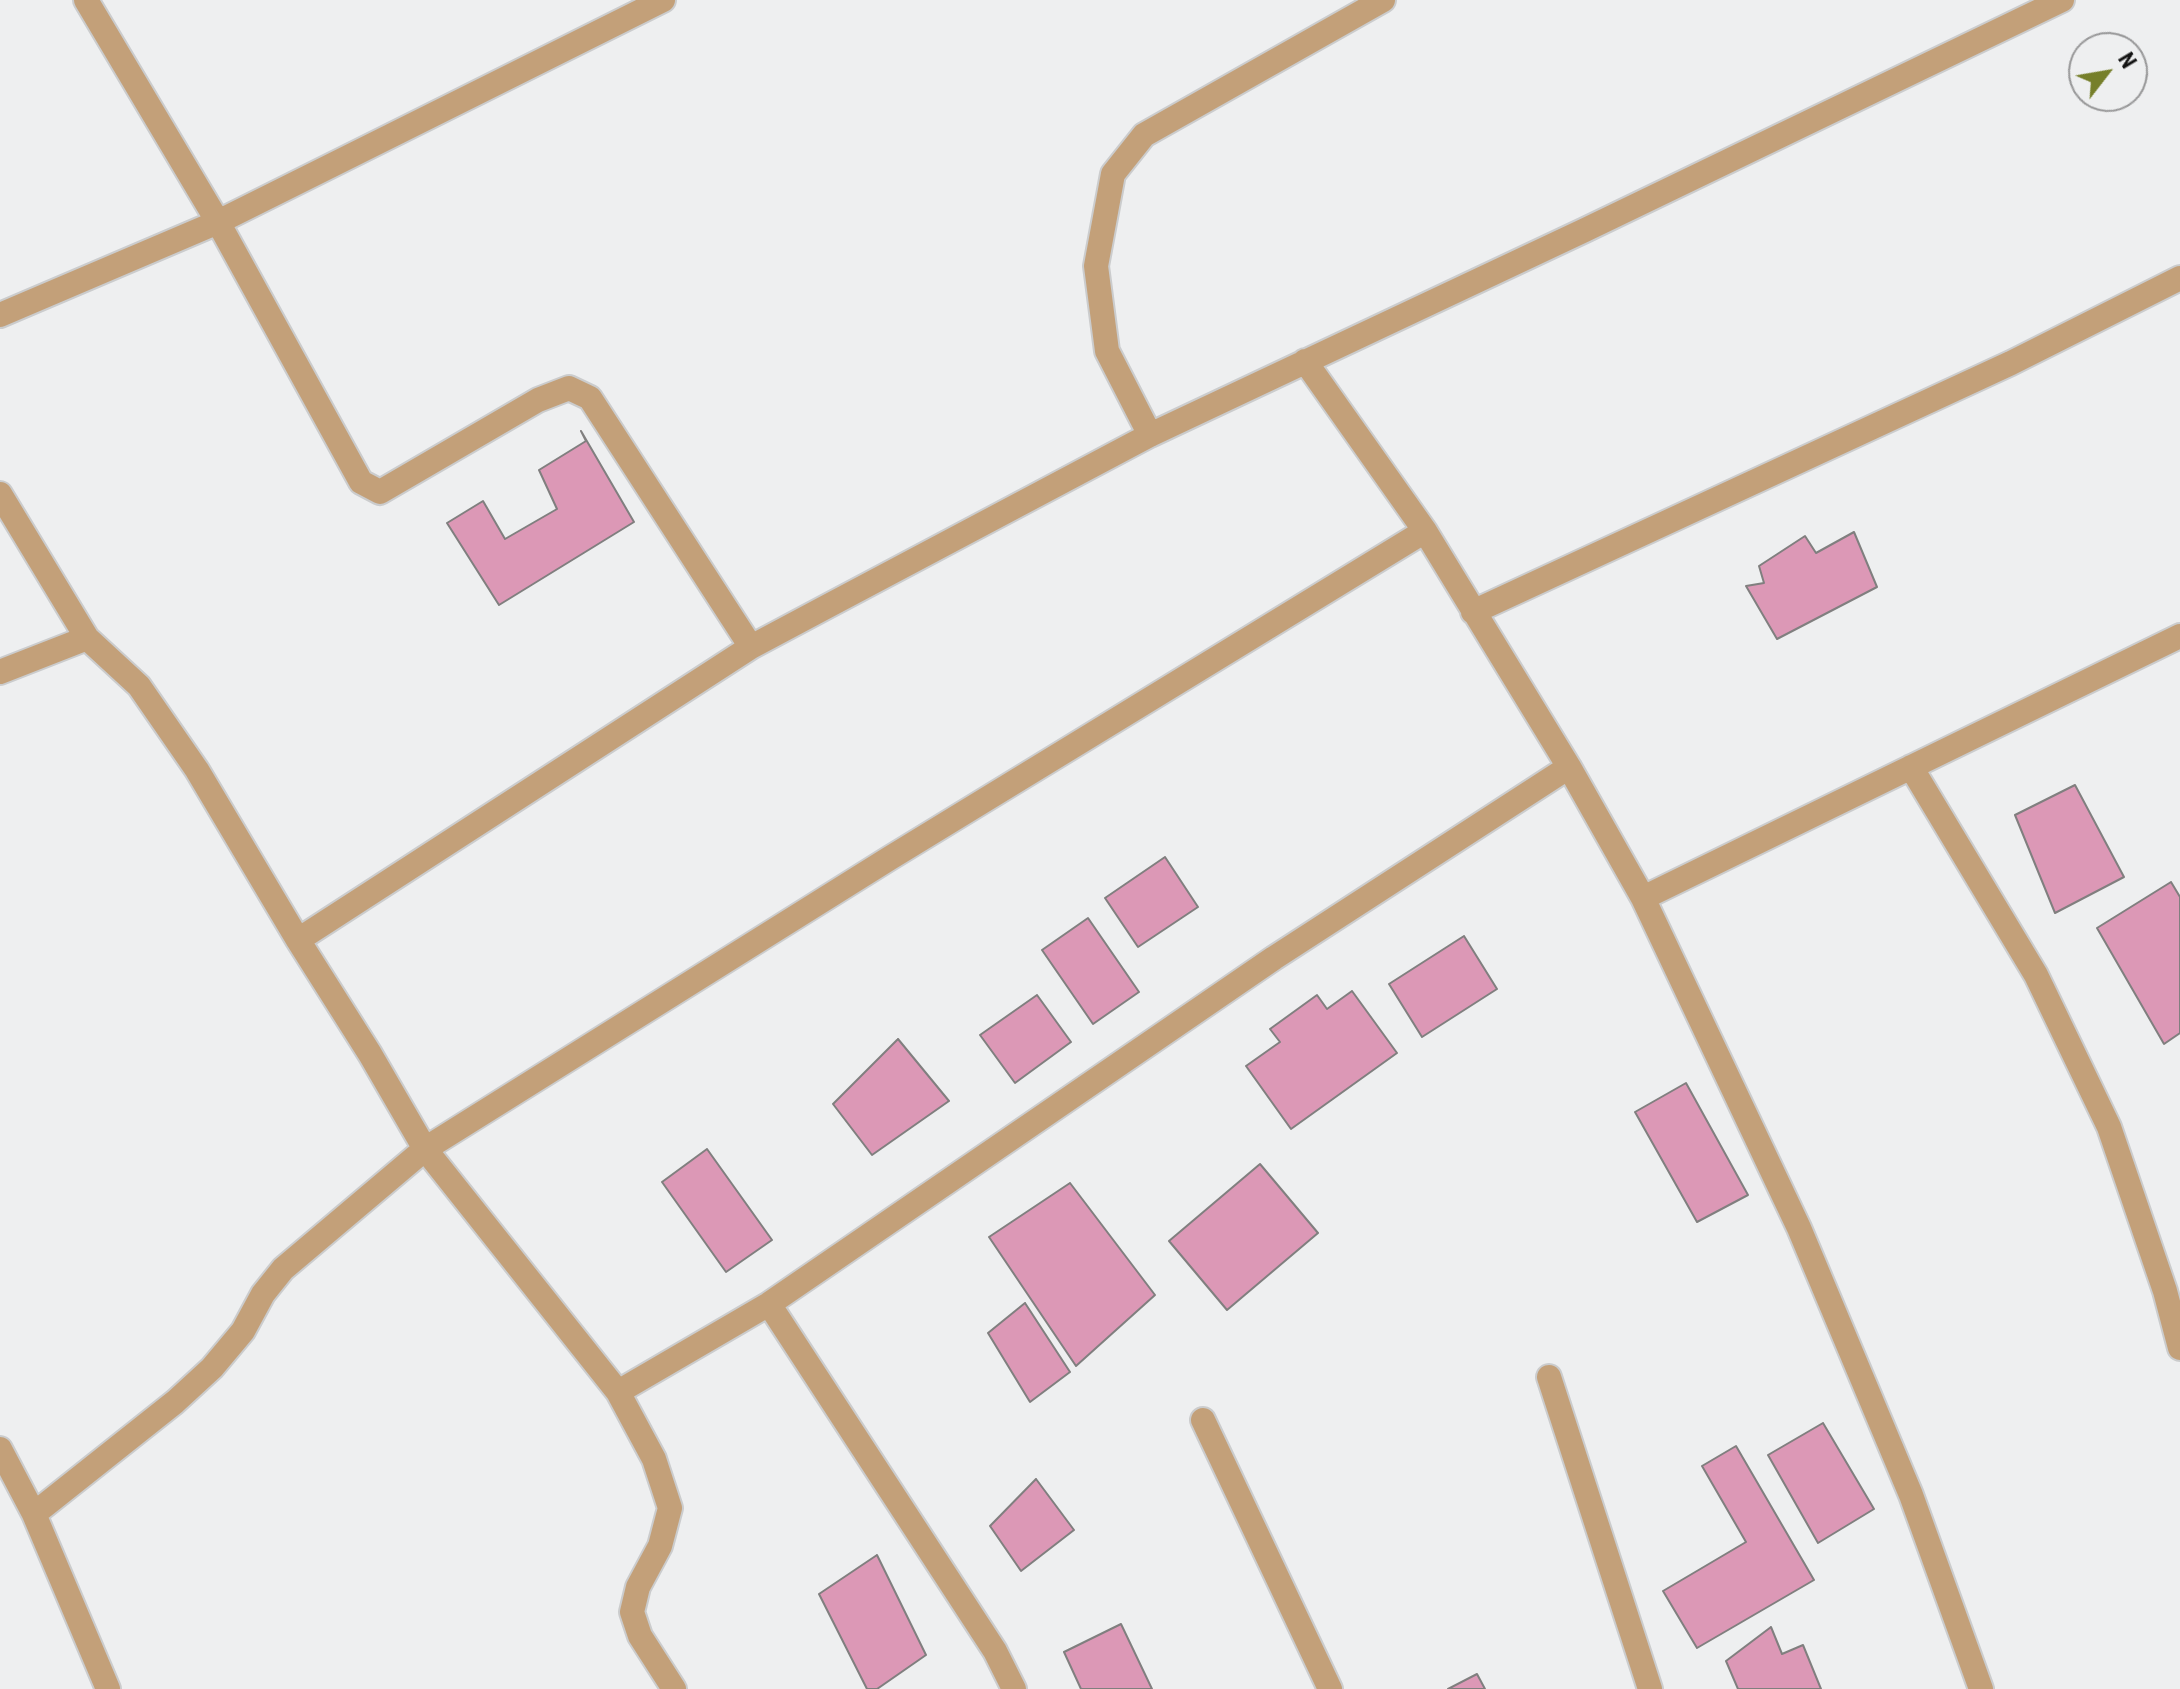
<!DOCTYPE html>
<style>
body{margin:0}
#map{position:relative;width:2180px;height:1689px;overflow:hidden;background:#eeeff0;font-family:"Roboto Condensed",sans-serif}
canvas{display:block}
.north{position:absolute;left:2068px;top:32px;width:80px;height:80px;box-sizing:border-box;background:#eeeff0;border:2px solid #979798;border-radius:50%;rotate:59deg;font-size:22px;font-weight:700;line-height:32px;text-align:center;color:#141414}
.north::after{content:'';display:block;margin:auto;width:28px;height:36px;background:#767f2a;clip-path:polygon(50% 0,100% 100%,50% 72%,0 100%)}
</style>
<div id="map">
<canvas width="2180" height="1689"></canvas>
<div class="north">N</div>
</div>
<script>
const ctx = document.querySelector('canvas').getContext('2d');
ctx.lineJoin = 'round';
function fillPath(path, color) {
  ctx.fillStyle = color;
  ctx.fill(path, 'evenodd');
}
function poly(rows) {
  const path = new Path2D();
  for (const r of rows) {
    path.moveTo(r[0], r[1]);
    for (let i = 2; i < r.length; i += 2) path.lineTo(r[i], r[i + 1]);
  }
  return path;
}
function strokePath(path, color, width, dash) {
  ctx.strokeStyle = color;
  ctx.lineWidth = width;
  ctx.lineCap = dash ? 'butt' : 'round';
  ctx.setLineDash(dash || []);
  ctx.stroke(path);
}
const building = poly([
 [581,431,634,522,499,605,447,523,483,501,505,539,557,509,539,470,586,441,581,431],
 [1854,532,1877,587,1777,639,1746,586,1764,583,1759,566,1805,536,1816,553,1854,532],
 [2075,785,2124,877,2055,913,2015,815,2075,785],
 [1165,857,1198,907,1138,947,1105,898,1165,857],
 [2171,882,2180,897,2180,1033,2164,1044,2097,928,2171,882],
 [1088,918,1139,992,1093,1024,1042,950,1088,918],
 [1464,936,1497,989,1422,1037,1389,984,1464,936],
 [1352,991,1397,1053,1291,1129,1246,1066,1280,1042,1270,1029,1317,995,1327,1009,1352,991],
 [1037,995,1071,1042,1015,1083,980,1035,1037,995],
 [898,1039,949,1101,872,1155,833,1104,898,1039],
 [1686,1083,1748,1195,1697,1222,1635,1112,1686,1083],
 [707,1149,772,1240,726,1272,662,1182,707,1149],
 [1260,1164,1318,1233,1227,1310,1169,1241,1260,1164],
 [1070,1183,1155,1295,1076,1366,989,1237,1070,1183],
 [1025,1303,1070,1372,1030,1402,988,1333,1025,1303],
 [1823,1423,1874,1509,1818,1543,1768,1455,1823,1423],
 [1736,1446,1814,1580,1697,1648,1663,1591,1746,1542,1702,1466,1736,1446],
 [1036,1479,1074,1530,1021,1571,990,1526,1036,1479],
 [877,1555,926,1655,877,1689,867,1689,819,1594,877,1555],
 [1121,1624,1152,1689,1081,1689,1064,1652,1121,1624],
 [1771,1627,1782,1654,1803,1645,1821,1689,1738,1689,1726,1661,1771,1627],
 [1477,1674,1485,1689,1448,1689,1477,1674]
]);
fillPath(building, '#dc98b6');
strokePath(building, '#807f7f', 2);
const minor = poly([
 [86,0,218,222,361,482,380,492,538,400,569,388,590,398,751,647],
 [0,315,218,222,663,0],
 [1305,361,1425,531,1569,767,1643,898,1799,1228,1911,1495,1981,1689],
 [1150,435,1107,351,1096,266,1113,174,1144,135,1383,0],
 [0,494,87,638,139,686,197,770,298,940,370,1054,425,1149,618,1392,654,1459,670,1508,660,1546,638,1587,632,1612,640,1636,674,1689],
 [1473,612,2011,363,2180,278],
 [0,672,87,638],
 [1911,767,2036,975,2109,1127,2165,1291,2180,1348],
 [1643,898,2180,636],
 [298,940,751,647,826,607,1150,435,1585,230,2062,0],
 [769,1304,995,1651,1014,1689],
 [1549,1377,1650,1689],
 [618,1392,769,1304,1274,958,1569,767],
 [1203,1420,1330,1689],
 [0,1449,34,1514,108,1689],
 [34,1514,175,1402,212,1368,243,1331,263,1294,283,1269,425,1149,890,858,1425,531]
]);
strokePath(minor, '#cbcccd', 28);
strokePath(minor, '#c3a079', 24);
</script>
